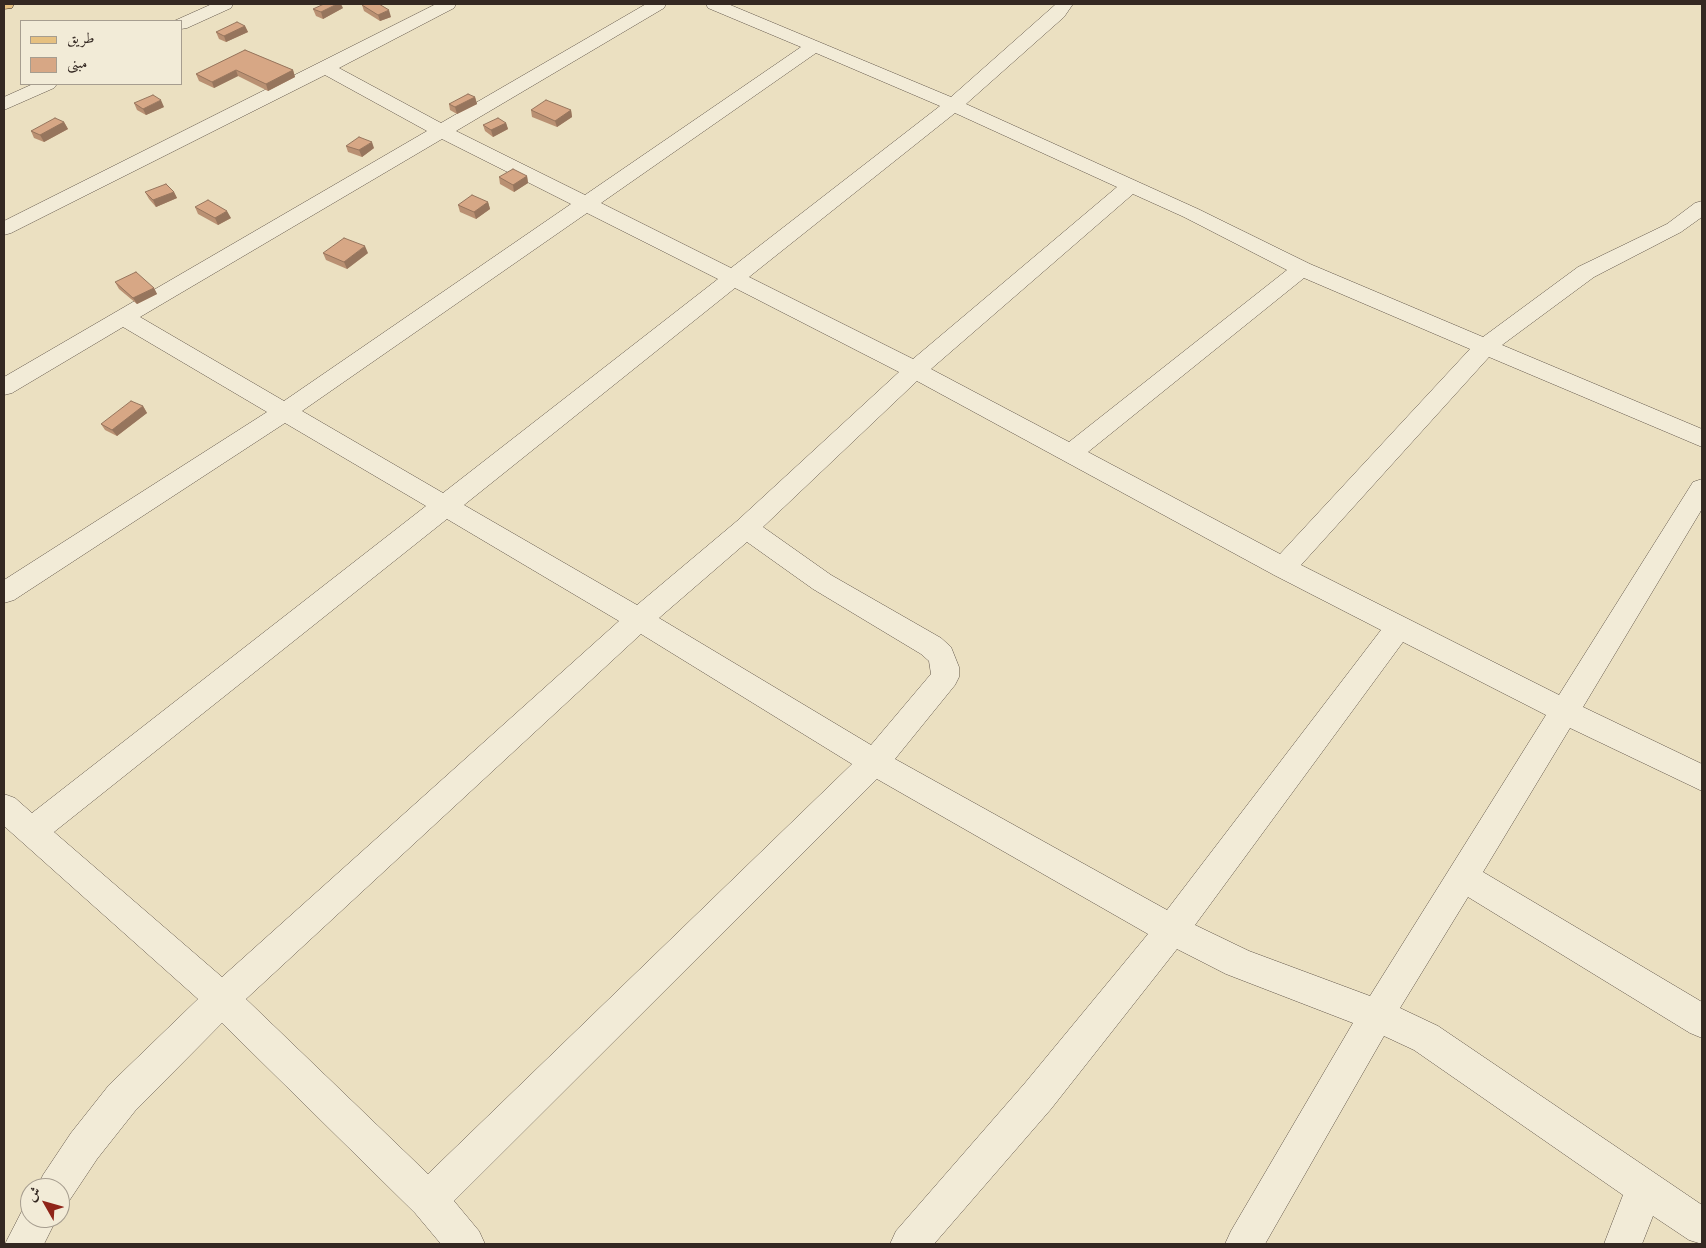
<!DOCTYPE html>
<meta charset="utf-8">
<style>
body{margin:0}
#map{position:relative;width:1706px;height:1248px;overflow:hidden;background:#ebe0c1;font-family:Alegreya,Amiri,serif}
canvas{display:block}
.frame{position:absolute;inset:0;border:5px solid #342822;pointer-events:none}
.legend{position:absolute;left:20px;top:20px;width:162px;height:65px;box-sizing:border-box;background:#f2ebd7;border:1px solid #a69d8f;margin:0;padding:6px 9px;list-style:none;font-size:15px;color:#342822}
.legend li{display:flex;align-items:center;gap:10px;height:25px}
.legend b{width:25px;border:1px solid #a69d8f}
.north{position:absolute;left:20px;top:1178px;width:50px;height:50px;box-sizing:border-box;background:#f2ebd7;border:1px solid #a69d8f;border-radius:50%;rotate:308deg;font-size:14px;font-weight:700;line-height:20px;text-align:center;color:#342822}
.north::after{content:'';display:block;margin:auto;width:18px;height:22px;background:#8f2418;clip-path:polygon(50% 0,100% 100%,50% 72%,0 100%)}
</style>
<div id="map">
<canvas width="1706" height="1248"></canvas>
<div class="frame"></div>
<ul class="legend">
<li><b style="height:6px;background:#e6c080"></b>طريق</li>
<li><b style="height:14px;background:#d7a785"></b>مبنى</li>
</ul>
<div class="north">ش</div>
</div>
<script>
const ctx = document.querySelector('canvas').getContext('2d');
ctx.lineJoin = 'round';
function poly(rows) {
  const path = new Path2D();
  for (const r of rows) {
    path.moveTo(r[0], r[1]);
    for (let i = 2; i < r.length; i += 2) path.lineTo(r[i], r[i + 1]);
  }
  return path;
}
function strokePath(path, color, width, dash) {
  ctx.strokeStyle = color;
  ctx.lineWidth = width;
  ctx.lineCap = dash ? 'butt' : 'round';
  ctx.setLineDash(dash || []);
  ctx.stroke(path);
}
function fillPath(path, color) {
  ctx.fillStyle = color;
  ctx.fill(path, 'evenodd');
}
const minor = poly([
 [212,4,233,4,231,8,187,28,181,29,181,21,174,21,212,4],
 [436,4,456,4,454,8,339,68,441,123,646,4,666,4,664,8,456,131,585,195,801,47,708,8,706,4,728,4,951,97,1056,4,1073,4,1064,17,966,104,1198,209,1310,264,1483,337,1578,267,1667,224,1695,203,1702,201,1702,217,1681,232,1594,277,1502,345,1702,429,1702,447,1489,357,1301,565,1559,695,1693,482,1702,479,1702,509,1583,707,1702,764,1702,791,1570,728,1483,872,1702,1002,1702,1038,1690,1033,1468,897,1400,1008,1438,1026,1702,1205,1702,1244,1689,1240,1653,1216,1642,1244,1604,1244,1623,1195,1414,1050,1384,1036,1265,1244,1225,1244,1231,1231,1353,1023,1226,974,1177,949,1051,1109,934,1244,890,1244,896,1231,1025,1083,1148,934,877,779,454,1201,479,1231,485,1244,441,1244,415,1213,222,1023,135,1111,97,1159,69,1201,60,1205,60,1188,37,1188,43,1175,71,1133,109,1085,198,999,4,826,4,794,15,798,32,813,426,506,285,423,14,600,4,603,4,580,267,412,123,327,12,393,4,395,4,377,427,131,325,75,11,233,4,235,4,221,436,4],
 [816,53,940,106,731,268,601,203,816,53],
 [955,113,1117,187,913,359,749,277,955,113],
 [442,139,571,204,284,401,140,317,442,139],
 [1133,194,1184,217,1287,270,1069,442,931,369,1133,194],
 [587,213,718,279,443,493,302,411,587,213],
 [1304,278,1470,349,1280,554,1088,452,1304,278],
 [735,288,899,372,737,521,637,605,464,505,735,288],
 [917,381,1274,575,1381,630,1167,910,895,759,955,685,959,677,959,667,951,647,941,638,831,575,763,527,917,381],
 [447,519,619,621,222,977,54,832,447,519],
 [747,542,813,589,921,654,929,661,931,674,871,745,659,618,747,542],
 [641,634,852,764,428,1174,246,999,641,634],
 [1403,642,1546,715,1370,996,1249,951,1195,925,1403,642],
 [33,84,57,84,54,88,4,110,4,97,33,84],
 [30,1203,30,1218,57,1218,44,1244,5,1244,25,1205,30,1203]
]);
const major = poly([
 [4,4,14,4,12,8,4,9,4,4]
]);
strokePath(minor, '#62564a', 1);
strokePath(major, '#342822', 1);
fillPath(minor, '#f2ebd7');
fillPath(major, '#e6c080');
fillPath(poly([
 [362,5,391,17,380,21,364,11],
 [343,8,323,19,316,16,313,9],
 [245,26,248,32,226,42,219,39,216,32],
 [245,50,293,70,295,77,268,91,238,76,214,88,199,81,196,74],
 [475,97,477,104,457,114,450,110,449,104],
 [134,103,164,107,146,115,137,110],
 [531,110,571,110,572,117,557,127,532,117],
 [64,122,68,129,44,142,34,138,31,131],
 [506,123,508,129,493,137,485,131,483,125],
 [346,146,374,148,362,157,348,152],
 [527,176,528,183,514,192,500,184,499,177],
 [145,192,174,192,177,198,156,207,149,199],
 [488,202,490,209,476,219,460,212,458,205],
 [195,207,231,218,218,225,198,214],
 [323,253,368,253,347,269,326,260],
 [115,282,154,288,157,294,137,304,119,289],
 [143,406,147,413,117,436,105,430,101,424]
]), '#b99072');
fillPath(poly([
 [337,4,341,4,343,8,323,19,321,12],
 [389,10,391,17,380,21,378,15],
 [245,26,248,32,226,42,224,36],
 [236,70,238,76,214,88,212,82],
 [293,70,295,77,268,91,266,84],
 [475,97,477,104,457,114,455,107],
 [161,100,164,107,146,115,143,109],
 [571,110,572,117,557,127,555,121],
 [64,122,68,129,44,142,40,135],
 [506,123,508,129,493,137,491,130],
 [372,142,374,148,362,157,359,150],
 [527,176,528,183,514,192,513,185],
 [174,192,177,198,156,207,153,200],
 [488,202,490,209,476,219,474,212],
 [227,211,231,218,218,225,215,218],
 [365,246,368,253,347,269,344,262],
 [154,288,157,294,137,304,133,298],
 [143,406,147,413,117,436,112,430]
]), '#96755d');
const building = poly([
 [324,4,337,4,321,12,313,9,324,4],
 [364,4,379,4,389,10,378,15,362,5,364,4],
 [237,22,245,26,224,36,216,32,237,22],
 [245,50,293,70,266,84,236,70,212,82,196,74,245,50],
 [468,94,475,97,455,107,449,104,468,94],
 [153,95,161,100,143,109,134,103,153,95],
 [546,100,571,110,555,121,531,110,546,100],
 [55,118,64,122,40,135,31,131,55,118],
 [498,118,506,123,491,130,483,125,498,118],
 [359,137,372,142,359,150,346,146,359,137],
 [513,169,527,176,513,185,499,177,513,169],
 [166,184,174,192,153,200,145,192,166,184],
 [472,195,488,202,474,212,458,205,472,195],
 [208,200,227,211,215,218,195,207,208,200],
 [344,238,365,246,344,262,323,253,344,238],
 [136,272,154,288,133,298,115,282,136,272],
 [131,401,143,406,112,430,101,424,131,401]
]);
fillPath(building, '#d7a785');
strokePath(building, '#96755d', 1);
</script>
